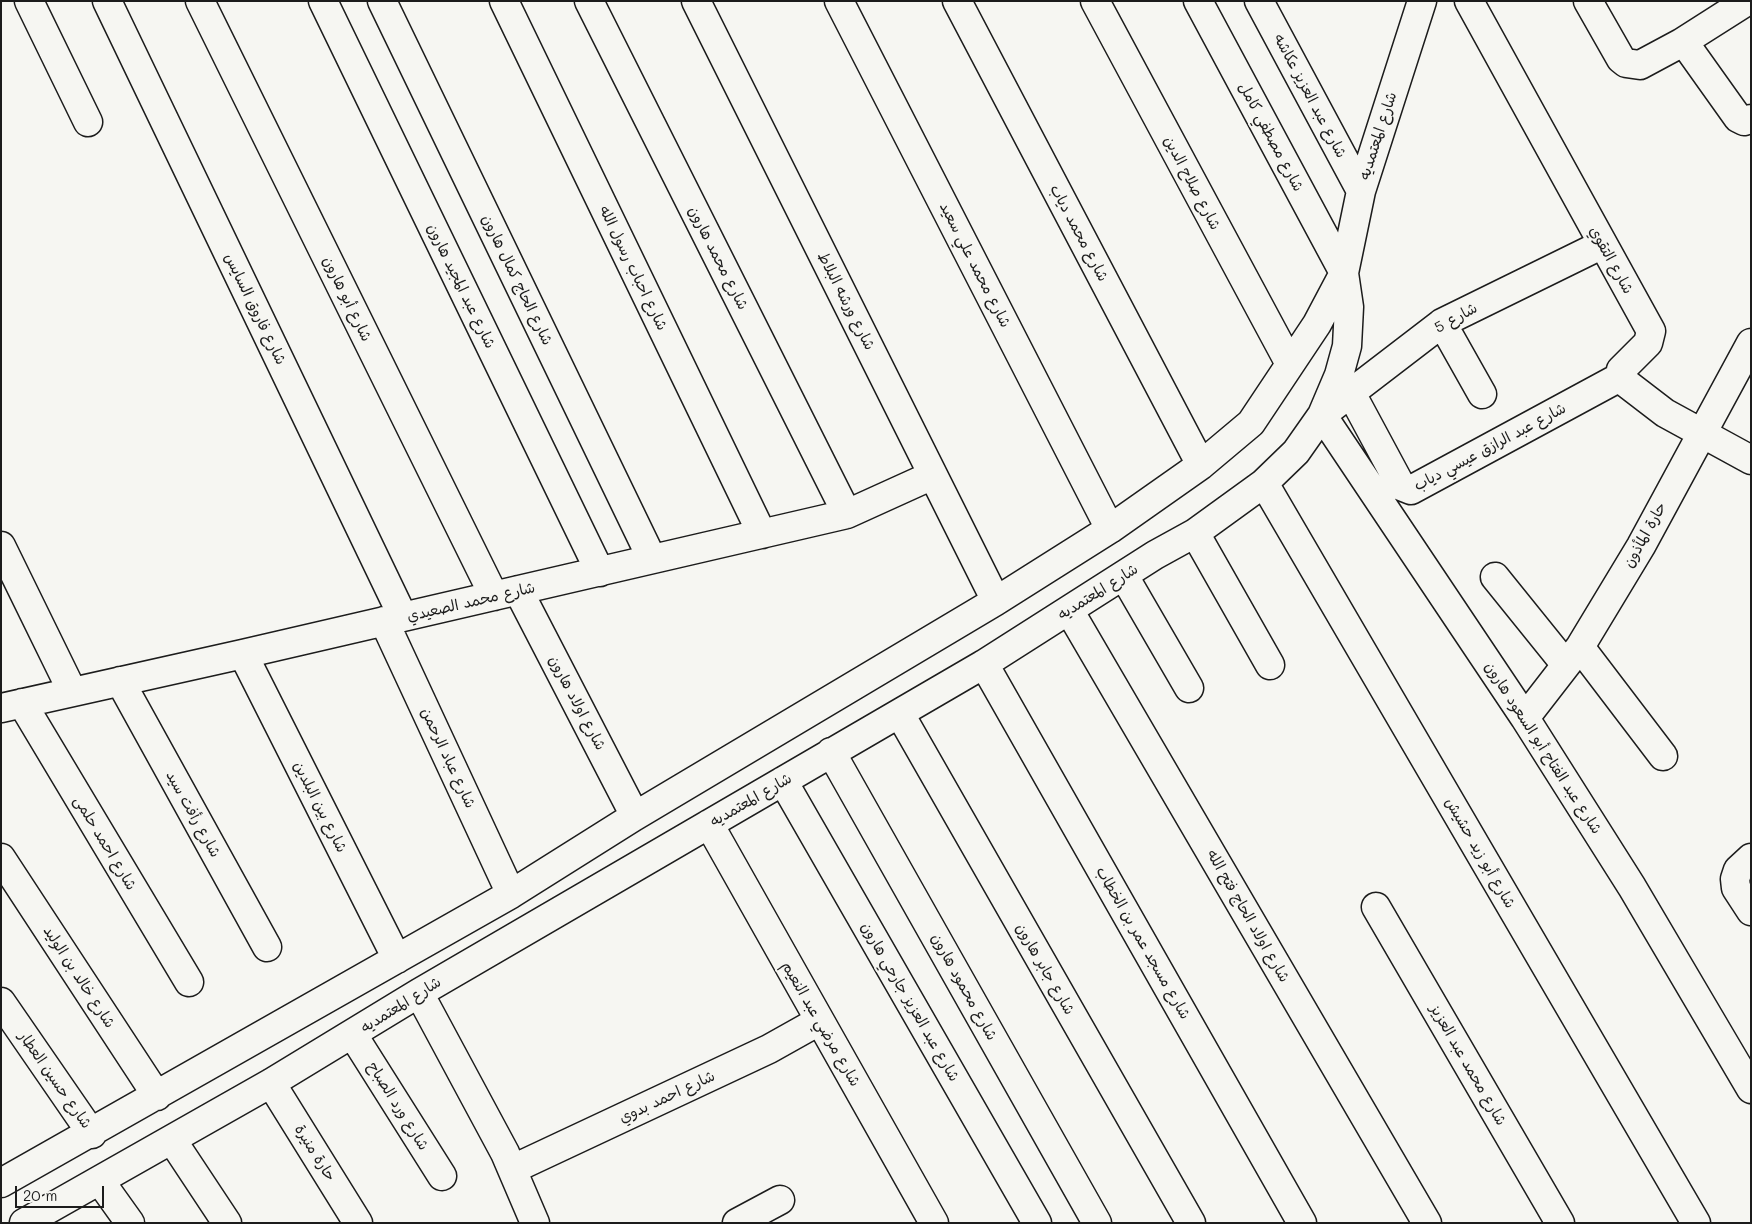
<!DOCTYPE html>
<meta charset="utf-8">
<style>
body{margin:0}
#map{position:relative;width:1752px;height:1224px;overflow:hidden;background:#f6f6f2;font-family:Mali,sans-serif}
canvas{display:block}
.frame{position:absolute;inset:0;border:2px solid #1c1c1c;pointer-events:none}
.scale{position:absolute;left:15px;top:1186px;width:89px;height:22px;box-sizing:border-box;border:2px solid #1c1c1c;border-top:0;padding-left:6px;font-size:15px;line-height:18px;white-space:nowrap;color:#1c1c1c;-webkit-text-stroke:4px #f6f6f2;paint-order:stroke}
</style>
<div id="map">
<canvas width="1752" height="1224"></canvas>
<div class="frame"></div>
<div class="scale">20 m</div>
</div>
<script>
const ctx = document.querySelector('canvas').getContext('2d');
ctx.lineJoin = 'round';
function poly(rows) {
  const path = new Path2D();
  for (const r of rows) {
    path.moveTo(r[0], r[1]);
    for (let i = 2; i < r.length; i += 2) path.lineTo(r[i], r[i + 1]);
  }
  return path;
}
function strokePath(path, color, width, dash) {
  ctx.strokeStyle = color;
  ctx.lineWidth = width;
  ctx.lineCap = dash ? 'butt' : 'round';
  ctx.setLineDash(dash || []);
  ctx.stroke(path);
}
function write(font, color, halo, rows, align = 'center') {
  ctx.font = font + ' Mali,"Playpen Sans Arabic",sans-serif';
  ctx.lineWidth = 4;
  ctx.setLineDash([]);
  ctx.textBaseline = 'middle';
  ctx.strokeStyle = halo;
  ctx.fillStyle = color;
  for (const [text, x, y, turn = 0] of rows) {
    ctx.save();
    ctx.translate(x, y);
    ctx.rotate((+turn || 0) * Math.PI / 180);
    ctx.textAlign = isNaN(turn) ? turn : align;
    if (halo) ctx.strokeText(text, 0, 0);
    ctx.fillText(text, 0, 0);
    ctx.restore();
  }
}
const street = poly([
 [29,1,88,122],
 [107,1,403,617],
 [200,1,494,596],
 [323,1,600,572],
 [382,1,652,559],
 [504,1,762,534],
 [589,1,847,514],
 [696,1,996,601],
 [839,1,1110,529],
 [957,1,1201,465],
 [1095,1,1290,364],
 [1259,1,1361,191],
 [1469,1,1651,331,1648,343,1621,370,1622,380,1665,413,1751,460],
 [1588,1,1621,59,1626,63,1640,65,1681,43,1686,45,1738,118,1744,121,1751,119],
 [1681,43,1747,1],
 [1603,244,1442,323,1322,415,1525,718,1632,887,1751,1089],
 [1442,323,1482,394],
 [1351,393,1401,486,1411,490,1620,377],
 [1264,483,1696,1223],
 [1195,533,1270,665],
 [1,546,72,691],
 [1124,576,1189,688],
 [1495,577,1566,665],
 [518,590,635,816],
 [1069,610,1427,1223],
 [384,621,511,894],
 [1580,647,1663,756],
 [243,654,397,959],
 [984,664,1302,1223],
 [120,681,267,947],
 [22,703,189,982],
 [1,708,243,654,847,514,933,475],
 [900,714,1191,1223],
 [1525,718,1580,647,1641,546,1751,343],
 [831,752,1097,1223],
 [783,781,1037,1223],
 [709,824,934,1223],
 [1,858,157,1096],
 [1751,858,1738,870,1735,879,1736,888,1751,911],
 [1376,907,1560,1223],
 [419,993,505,1153,535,1223],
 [1,1002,92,1134],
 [353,1035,442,1176],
 [271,1083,358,1223],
 [172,1140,227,1223],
 [513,1169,769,1049,819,1021],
 [100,1181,130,1223],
 [1,1183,511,894,635,816,996,601,1110,529,1201,465,1251,423,1317,324,1344,273,1361,191,1422,1],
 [24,1223,271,1083,419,993,984,664,1155,555,1195,533,1264,483,1296,452,1322,415,1339,375,1347,346,1349,307,1344,273,1198,1],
 [737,1223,780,1200]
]);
strokePath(street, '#1c1c1c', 31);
strokePath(street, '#f6f6f2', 28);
write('15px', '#1c1c1c', '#f6f6f2', [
 ["شارع عبد العزيز عكاشه",1310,96,62],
 ["شارع المعتمديه",1378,136,-72],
 ["شارع مصطفي كامل",1271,137,62],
 ["شارع صلاح الدين",1192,183,62],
 ["شارع محمد دياب",1079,233,62],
 ["شارع محمد هارون",718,258,63],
 ["شارع التقوي",1611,260,61],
 ["شارع محمد علي سعيد",975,265,63],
 ["شارع احباب رسول الله",633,268,64],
 ["شارع الحاج كمال هارون",517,280,64],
 ["شارع عبد المجيد هارون",461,286,64],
 ["شارع أبو هارون",347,299,64],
 ["شارع ورشه البلاط",846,301,63],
 ["شارع فاروق السايس",255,309,64],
 ["شارع 5",1456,318,-29],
 ["شارع عبد الرازق عيسي دياب",1490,447,-28],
 ["حارة المأذون",1645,535,-61],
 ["شارع المعتمديه",1098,592,-32],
 ["شارع محمد الصعيدي",471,602,-13],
 ["شارع اولاد هارون",577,703,62],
 ["شارع عبد الفتاح أبو السعود هارون",1543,748,57],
 ["شارع عباد الرحمن",448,758,65],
 ["شارع المعتمديه",751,800,-30],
 ["شارع بين البلدين",320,807,63],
 ["شارع رأفت سيد",193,814,61],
 ["شارع احمد حلمى",105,843,59],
 ["شارع أبو زيد حشيش",1480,853,60],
 ["شارع اولاد الحاج فتح الله",1248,916,60],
 ["شارع مسجد عمر بن الخطاب",1143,943,60],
 ["شارع جابر هارون",1045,969,60],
 ["شارع خالد بن الوليد",79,977,57],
 ["شارع محمود هارون",964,987,61],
 ["شارع عبد العزيز جارحي هارون",910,1002,60],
 ["شارع المعتمديه",401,1005,-32],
 ["شارع مرضي عبد النعيم",821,1024,60],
 ["شارع محمد عبد العزيز",1468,1065,60],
 ["شارع حسين العطار",55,1080,55],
 ["شارع احمد بدوي",667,1097,-25],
 ["شارع ورد الصباح",398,1106,58],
 ["حارة منيرة",315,1153,58]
]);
</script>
